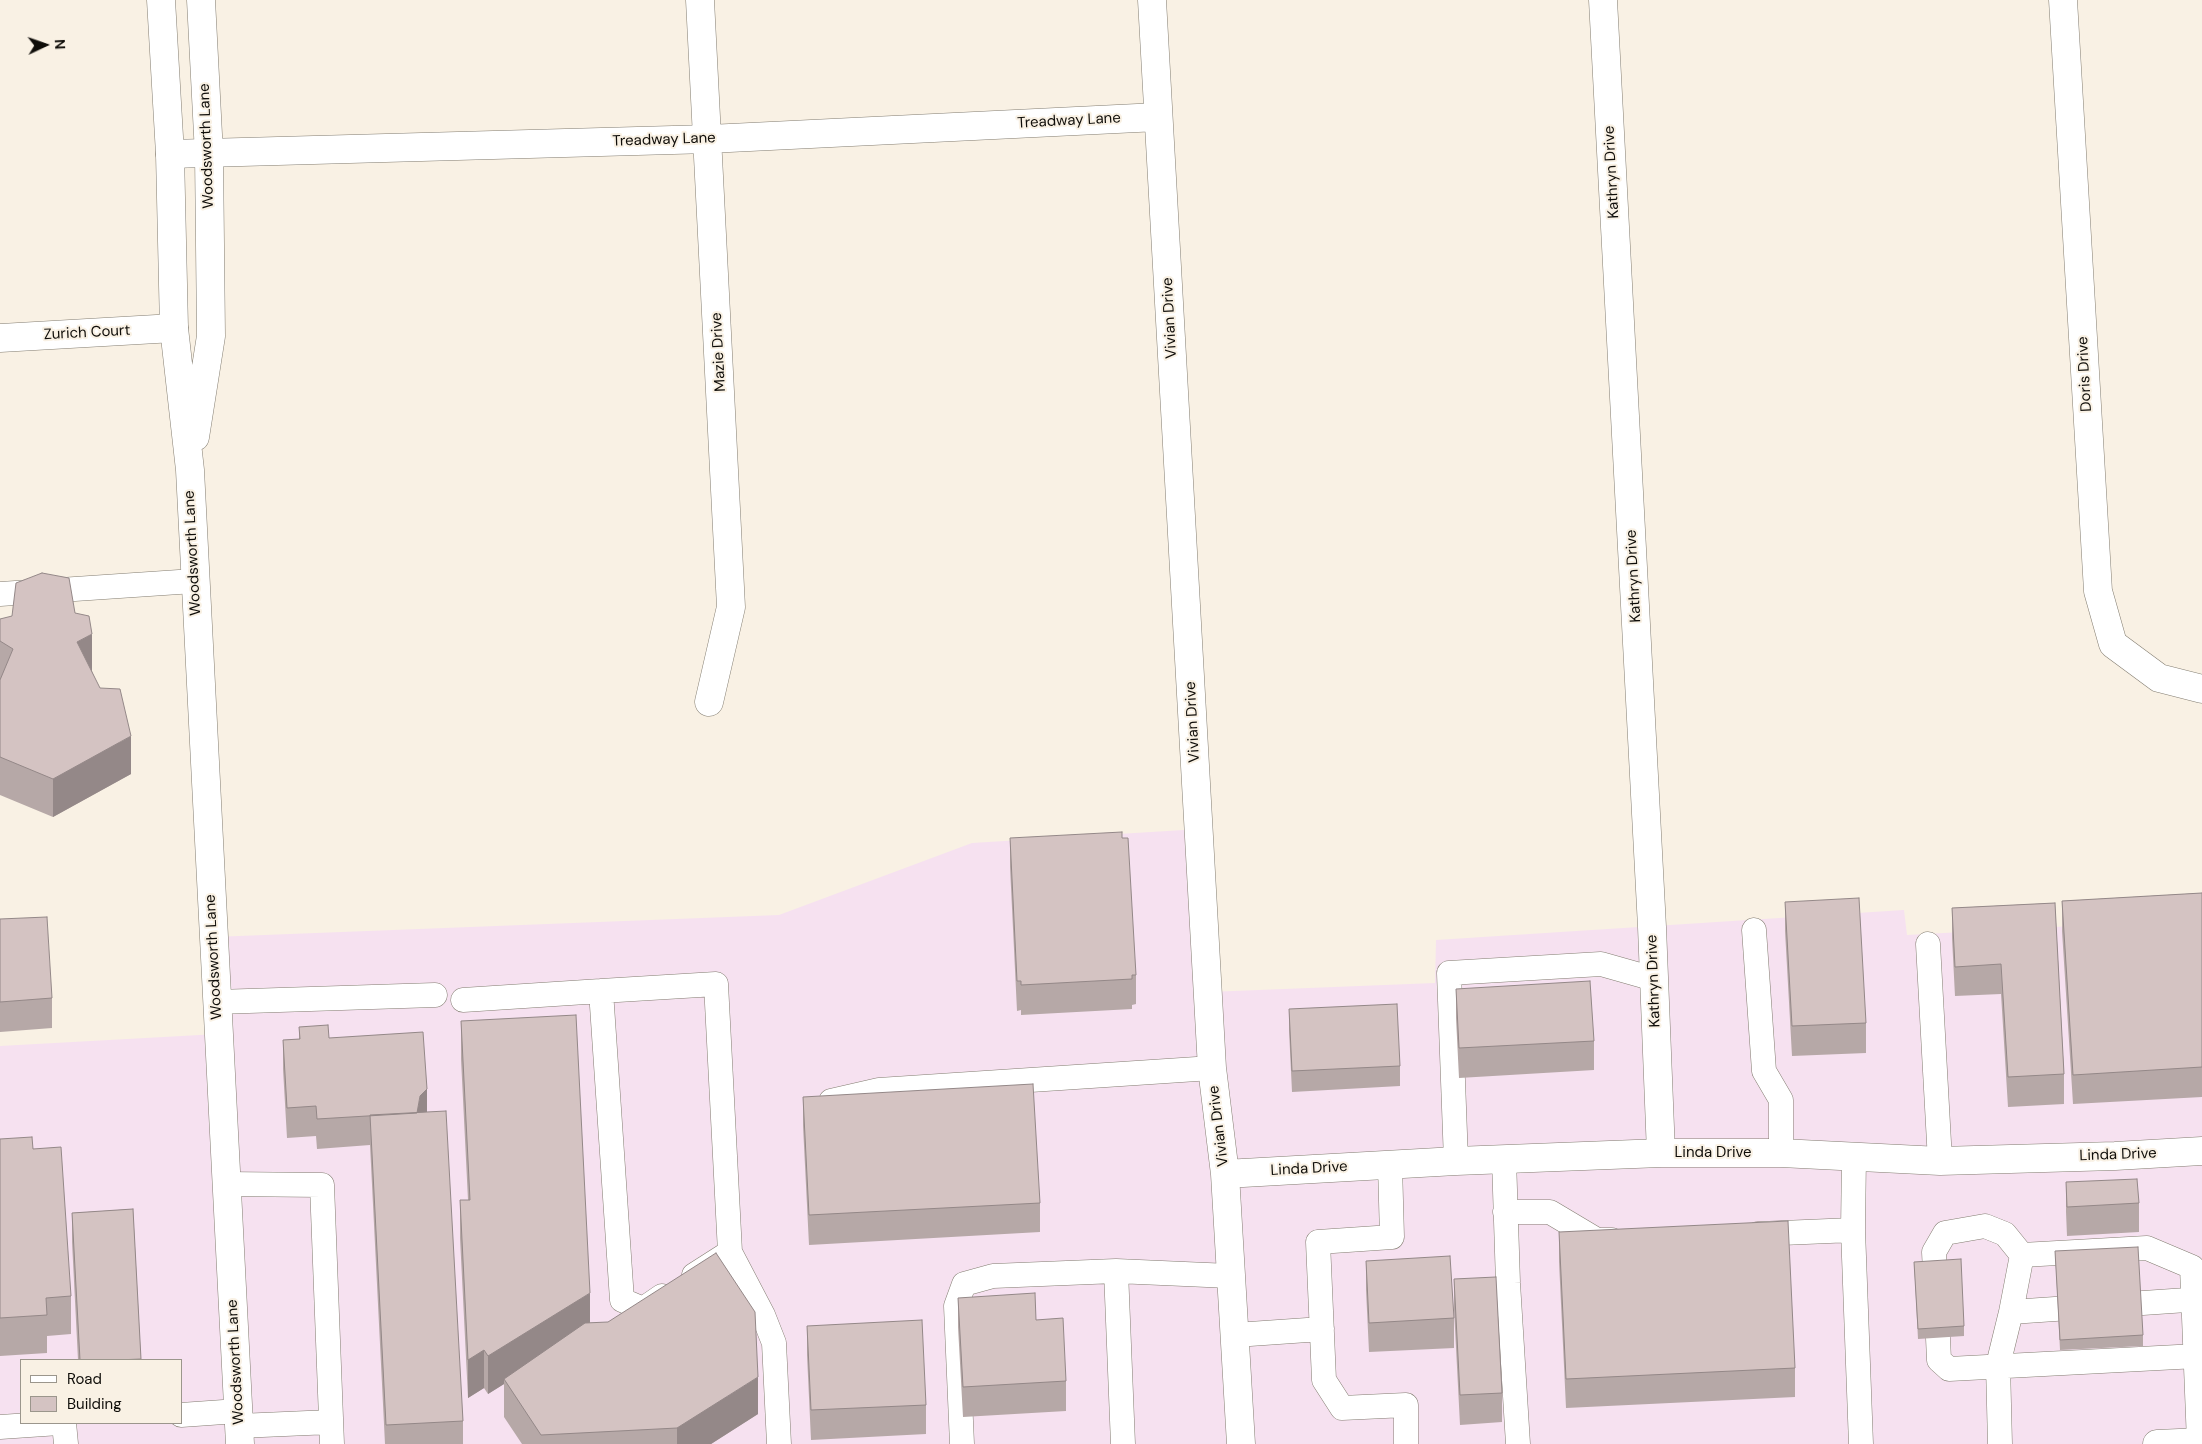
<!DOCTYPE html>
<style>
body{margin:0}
#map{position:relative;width:2202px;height:1444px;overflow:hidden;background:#f9f1e4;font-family:"DM Sans",sans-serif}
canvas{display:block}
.legend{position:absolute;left:20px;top:1359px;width:162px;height:65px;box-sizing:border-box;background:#f9f1e4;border:1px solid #9b968c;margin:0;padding:6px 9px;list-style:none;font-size:15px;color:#0f0d09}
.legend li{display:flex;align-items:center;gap:10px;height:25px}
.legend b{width:25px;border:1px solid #9b968c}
.north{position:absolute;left:20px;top:20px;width:50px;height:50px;-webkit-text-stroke:4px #f9f1e4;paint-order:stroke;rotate:87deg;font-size:14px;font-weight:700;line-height:20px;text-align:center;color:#0f0d09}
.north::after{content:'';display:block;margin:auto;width:18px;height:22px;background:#0f0d09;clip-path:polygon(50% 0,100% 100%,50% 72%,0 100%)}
</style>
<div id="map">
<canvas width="2202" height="1444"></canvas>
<ul class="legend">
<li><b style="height:6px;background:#fff"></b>Road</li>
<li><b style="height:14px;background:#d4c3c2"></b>Building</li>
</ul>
<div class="north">N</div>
</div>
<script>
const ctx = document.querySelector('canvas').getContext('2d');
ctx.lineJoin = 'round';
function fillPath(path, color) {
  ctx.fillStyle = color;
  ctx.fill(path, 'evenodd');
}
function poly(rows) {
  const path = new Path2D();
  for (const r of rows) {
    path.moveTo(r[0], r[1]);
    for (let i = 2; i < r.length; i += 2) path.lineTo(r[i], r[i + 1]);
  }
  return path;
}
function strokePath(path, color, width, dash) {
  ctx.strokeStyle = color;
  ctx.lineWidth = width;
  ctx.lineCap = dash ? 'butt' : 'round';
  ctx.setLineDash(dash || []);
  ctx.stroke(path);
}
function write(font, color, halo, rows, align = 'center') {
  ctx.font = font + ' "DM Sans",sans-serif';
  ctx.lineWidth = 4;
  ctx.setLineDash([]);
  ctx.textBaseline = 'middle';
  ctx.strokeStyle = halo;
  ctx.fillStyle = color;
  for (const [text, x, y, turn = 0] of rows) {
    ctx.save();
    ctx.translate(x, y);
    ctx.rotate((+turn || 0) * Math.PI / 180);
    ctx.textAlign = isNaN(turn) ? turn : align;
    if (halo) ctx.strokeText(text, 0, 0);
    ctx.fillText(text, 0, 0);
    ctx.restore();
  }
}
fillPath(poly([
 [1200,829,1208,992,1435,983,1436,940,1904,910,1907,935,2202,919,2202,1442,2157,1444,0,1444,0,1046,218,1034,213,937,779,915,972,843],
 [21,1360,181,1360,181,1423,21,1423]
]), '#f6e1f0');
const lane = poly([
 [0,594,194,581],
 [1754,930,1764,1071,1781,1100,1781,1153],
 [1928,944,1940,1161],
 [463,1000,601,991],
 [217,1002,435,995],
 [831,1101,879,1090,1212,1068],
 [1854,1156,1853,1230,1861,1444],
 [1504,1159,1508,1283,1518,1444],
 [1456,1161,1449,973,1601,964,1654,979],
 [1390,1165,1392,1237,1318,1242,1324,1380,1342,1408,1406,1405,1406,1444],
 [226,1184,322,1185,332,1444],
 [1505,1212,1550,1212,1597,1240,1612,1240],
 [1758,1234,1853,1230],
 [2022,1255,2005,1234,1985,1226,1945,1233,1934,1252,1935,1272,1939,1360,1949,1369,2197,1356],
 [1116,1271,1123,1444],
 [694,1275,730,1252],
 [662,1296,643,1309,622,1300,601,991,716,984,730,1252,763,1315,774,1343,779,1444],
 [2011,1312,2022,1255,2147,1248,2192,1267,2199,1442],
 [1235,1335,1322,1329],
 [181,1415,238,1411],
 [64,1423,66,1444],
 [239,1426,331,1422],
 [0,1427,59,1423],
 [962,1444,956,1306,964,1284,993,1276,1116,1271,1230,1276],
 [2000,1444,1998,1365,2011,1312,2202,1299]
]);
const street = poly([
 [700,0,731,607,709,702],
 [1152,0,1212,1068,1225,1174,1241,1444],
 [1603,0,1652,927,1661,1153],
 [2063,0,2098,591,2113,644,2159,678,2202,689],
 [170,154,709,139,1158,117],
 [0,338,174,328],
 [1225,1174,1456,1161,1661,1153,1781,1153,1940,1161,2115,1156,2202,1151]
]);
const secondary = poly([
 [161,0,170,154,174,328,190,470,240,1444],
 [195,437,211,336,209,154,201,0],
 [2157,1444,2202,1442]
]);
strokePath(lane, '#837d71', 25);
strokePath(street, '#837d71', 29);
strokePath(secondary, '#837d71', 29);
strokePath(lane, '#fff', 24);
strokePath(street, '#fff', 28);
strokePath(secondary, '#fff', 28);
fillPath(poly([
 [75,613,92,671,131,774,53,817,0,795,0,619],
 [1010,838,1136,975,1136,1004,1132,1005,1132,1009,1021,1015,1021,1010,1017,1011,1010,867],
 [2202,893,2202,1097,2073,1104,2062,931,2062,901],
 [1785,902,1866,1023,1866,1053,1792,1056,1785,931],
 [2055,903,2064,1074,2064,1104,2008,1107,2001,994,1955,996,1952,938,1952,908],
 [0,919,52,998,52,1028,0,1032],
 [1456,989,1594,1041,1594,1070,1459,1078,1456,1018],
 [1289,1009,1400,1066,1400,1086,1292,1092,1289,1030],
 [461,1021,590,1323,758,1414,711,1444,522,1444,504,1417,504,1384,488,1394,484,1388,468,1398,460,1238,460,1200,468,1200,461,1059],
 [299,1027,329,1038,427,1112,463,1421,463,1444,385,1444,370,1145,317,1149,316,1136,287,1138,283,1069,283,1040,299,1039],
 [803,1097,1040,1203,1040,1232,809,1245,803,1126],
 [0,1139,33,1149,71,1296,71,1334,47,1336,47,1353,0,1356],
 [2066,1182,2139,1203,2139,1232,2067,1236,2066,1212],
 [133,1209,141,1360,78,1360,72,1242,72,1213],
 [1559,1232,1795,1368,1795,1397,1566,1408,1559,1262],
 [2055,1251,2143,1335,2143,1346,2060,1350],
 [1366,1261,1454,1318,1454,1348,1369,1352,1366,1290],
 [1914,1262,1964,1326,1964,1336,1918,1339],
 [1454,1279,1502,1393,1502,1422,1460,1425,1454,1309],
 [958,1298,1036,1320,1066,1381,1066,1411,963,1417,958,1327],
 [807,1326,926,1405,926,1434,811,1440,807,1355]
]), '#b6a8a7');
fillPath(poly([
 [92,634,92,672,77,642],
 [131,736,131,774,53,817,53,779],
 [427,1089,427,1119,417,1113,420,1096],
 [590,1293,590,1330,504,1379,504,1384,488,1394,488,1356],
 [484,1350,484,1388,468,1398,468,1360],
 [758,1377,758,1414,711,1444,677,1444,677,1428]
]), '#948888');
const building = poly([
 [42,573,69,578,75,613,89,616,92,634,77,642,100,688,120,689,131,736,53,779,0,757,0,680,13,649,0,641,0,619,12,616,16,583,42,573],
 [1122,832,1122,838,1128,838,1136,975,1132,975,1132,979,1021,985,1021,981,1017,981,1010,838,1122,832],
 [2202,893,2202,1067,2073,1075,2062,901,2202,893],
 [1859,898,1866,1023,1792,1026,1785,902,1859,898],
 [2055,903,2064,1074,2008,1077,2001,964,1955,967,1952,908,2055,903],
 [47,917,52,998,0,1002,0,919,47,917],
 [1590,981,1594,1041,1459,1048,1456,989,1590,981],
 [1397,1004,1400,1066,1292,1071,1289,1009,1397,1004],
 [576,1015,590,1293,488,1356,484,1350,468,1360,460,1200,470,1200,461,1021,576,1015],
 [328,1025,329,1038,423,1032,427,1089,420,1096,417,1113,317,1119,316,1106,287,1108,283,1040,300,1039,299,1027,328,1025],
 [1033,1084,1040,1203,809,1215,803,1097,1033,1084],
 [446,1111,463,1421,386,1425,370,1115,446,1111],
 [32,1137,33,1149,61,1147,71,1296,46,1298,47,1315,0,1318,0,1139,32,1137],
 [2137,1179,2139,1203,2067,1207,2066,1182,2137,1179],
 [133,1209,141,1359,117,1360,80,1360,72,1213,133,1209],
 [1788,1221,1795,1368,1566,1379,1559,1232,1788,1221],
 [2138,1247,2143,1335,2060,1340,2055,1251,2138,1247],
 [716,1253,755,1312,758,1377,677,1428,541,1435,504,1379,585,1323,608,1322,716,1253],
 [1450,1256,1454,1318,1369,1323,1366,1261,1450,1256],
 [1961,1259,1964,1326,1918,1329,1914,1262,1961,1259],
 [1496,1277,1502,1393,1460,1395,1454,1279,1496,1277],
 [1035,1293,1036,1320,1063,1318,1066,1381,963,1387,958,1298,1035,1293],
 [922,1320,926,1405,811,1410,807,1326,922,1320]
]);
fillPath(building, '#d4c3c2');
strokePath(building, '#948888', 1);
write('15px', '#0f0d09', '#f9f1e4', [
 ["Treadway Lane",1069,121,-3],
 ["Treadway Lane",664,140,-2],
 ["Woodsworth Lane",207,146,-92],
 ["Kathryn Drive",1612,172,-93],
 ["Vivian Drive",1170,318,-93],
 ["Zurich Court",87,333,-3],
 ["Mazie Drive",719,352,-93],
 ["Doris Drive",2085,374,-93],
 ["Woodsworth Lane",193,553,-93],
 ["Kathryn Drive",1634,576,-93],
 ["Vivian Drive",1193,722,-93],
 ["Woodsworth Lane",214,957,-93],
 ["Kathryn Drive",1654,981,-92],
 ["Vivian Drive",1219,1126,-97],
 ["Linda Drive",1713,1153],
 ["Linda Drive",2118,1155,-2],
 ["Linda Drive",1309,1169,-3],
 ["Woodsworth Lane",236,1362,-93]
]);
</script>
